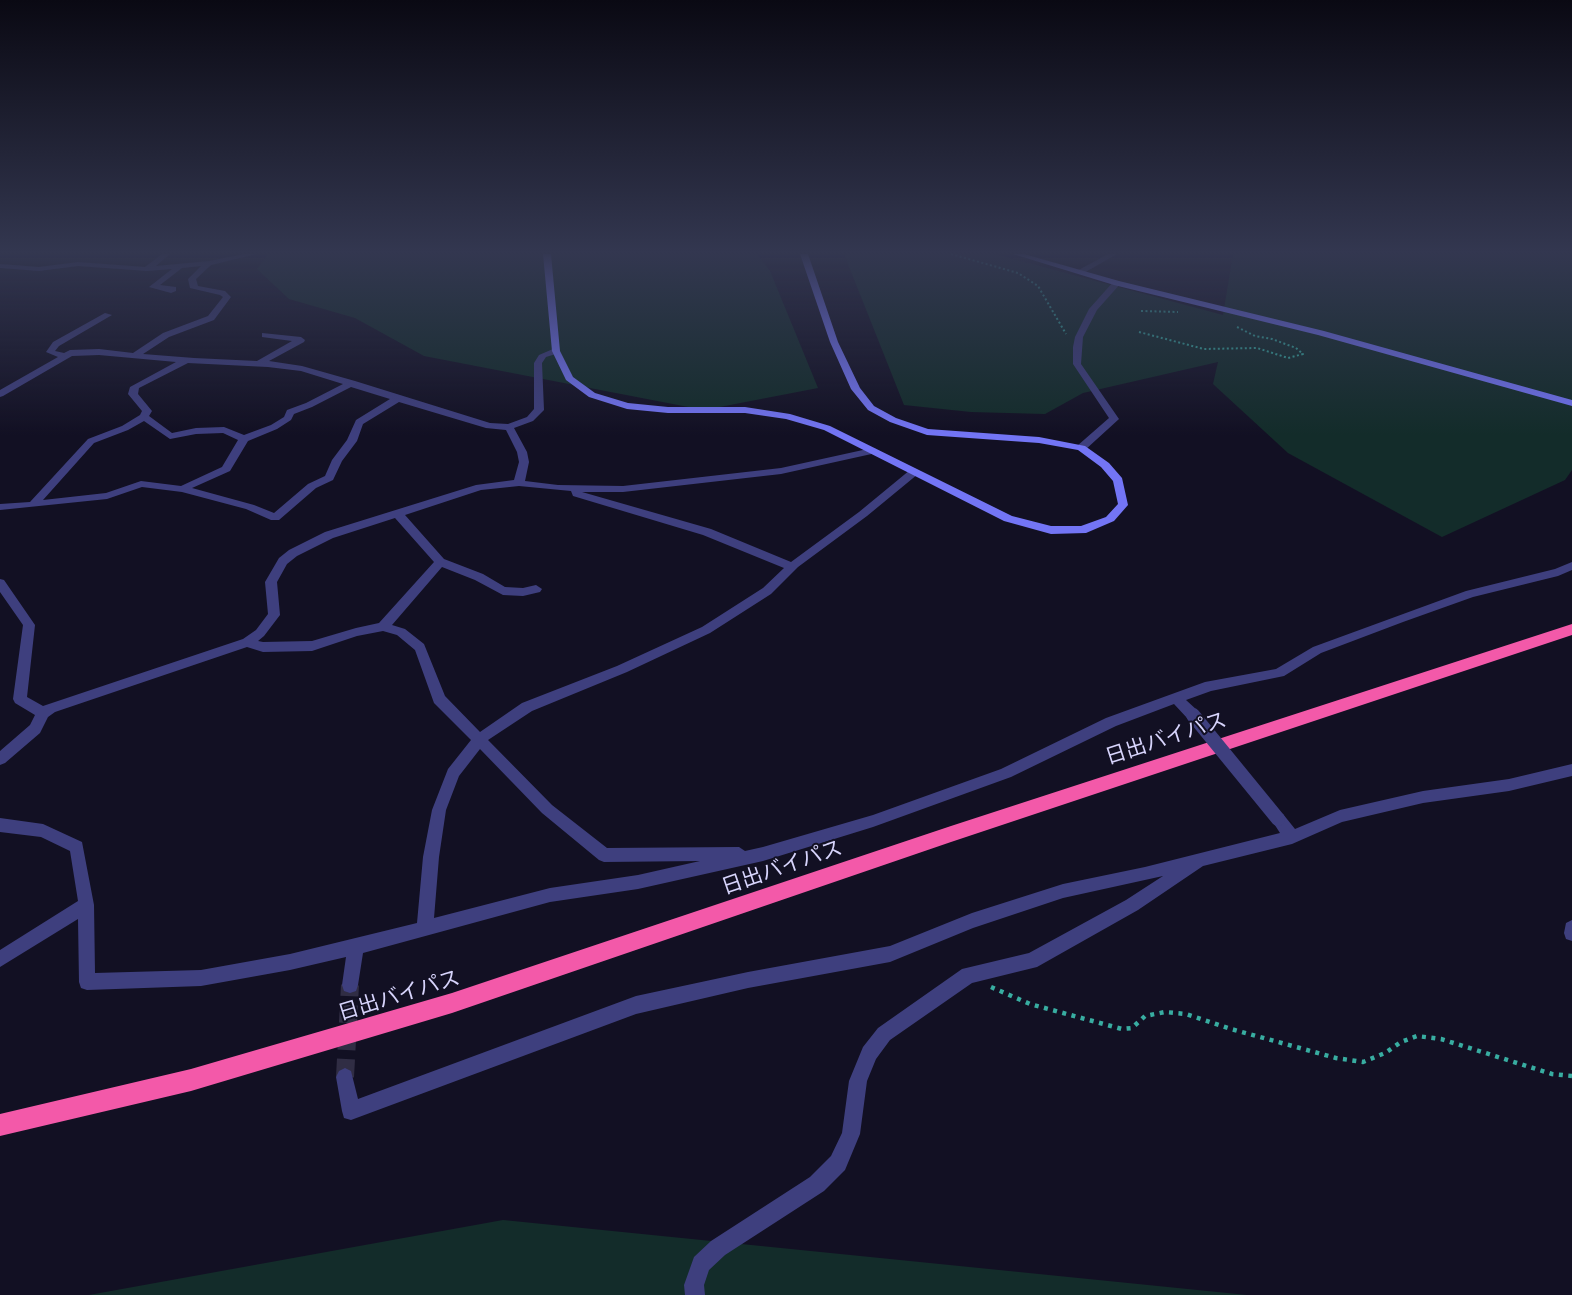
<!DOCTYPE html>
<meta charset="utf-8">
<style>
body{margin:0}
canvas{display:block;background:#121023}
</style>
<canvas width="1572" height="1295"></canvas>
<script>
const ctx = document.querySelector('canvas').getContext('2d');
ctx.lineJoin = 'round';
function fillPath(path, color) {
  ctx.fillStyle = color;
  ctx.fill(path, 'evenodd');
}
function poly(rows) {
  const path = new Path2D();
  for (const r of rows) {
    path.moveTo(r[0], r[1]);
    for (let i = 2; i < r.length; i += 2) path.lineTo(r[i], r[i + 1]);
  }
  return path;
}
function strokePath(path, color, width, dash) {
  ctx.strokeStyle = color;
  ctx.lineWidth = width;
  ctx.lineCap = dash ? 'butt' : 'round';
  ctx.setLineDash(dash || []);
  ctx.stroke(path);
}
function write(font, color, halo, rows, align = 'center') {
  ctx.font = font + ' "PT Sans","Noto Sans JP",sans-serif';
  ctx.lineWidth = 4;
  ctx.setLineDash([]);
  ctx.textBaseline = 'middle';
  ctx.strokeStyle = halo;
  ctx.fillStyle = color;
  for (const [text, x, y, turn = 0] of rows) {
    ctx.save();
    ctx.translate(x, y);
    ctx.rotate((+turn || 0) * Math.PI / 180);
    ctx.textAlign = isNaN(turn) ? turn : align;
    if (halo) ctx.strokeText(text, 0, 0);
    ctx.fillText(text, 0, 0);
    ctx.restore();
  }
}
fillPath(poly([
 [268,254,757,254,770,271,818,388,704,410,424,356,355,318,289,299,257,269],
 [844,254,995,254,1223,315,1233,254,1572,254,1572,470,1565,480,1442,537,1288,453,1213,384,1218,362,1083,393,1045,414,971,412,904,405],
 [503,1220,1247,1295,89,1295]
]), '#132c2a');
strokePath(poly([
 [345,1077,350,985]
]), '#302d44', 18, [18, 9]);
strokePath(poly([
 [951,254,1018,273,1038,286,1066,334],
 [1141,311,1178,312],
 [1139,332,1204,349,1257,348,1288,358,1303,354,1296,348,1272,339,1255,336,1235,326]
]), '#38ada1', 2, [2, 2.5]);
strokePath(poly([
 [991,987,1030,1004,1122,1029,1132,1028,1145,1016,1165,1012,1186,1014,1231,1029,1336,1058,1363,1062,1385,1053,1401,1042,1417,1036,1441,1039,1552,1074,1572,1076]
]), '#38ada1', 4.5, [4, 5.5]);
fillPath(poly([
 [162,254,170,254,156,266,209,261,243,254,257,254,211,265,196,279,198,286,225,291,231,297,214,320,169,337,143,354,194,358,257,361,292,341,262,337,262,333,301,337,305,340,304,342,269,361,302,366,355,381,490,423,508,424,527,417,534,409,534,363,539,355,553,349,559,349,559,353,546,357,542,363,544,410,533,421,514,428,527,452,529,462,525,481,558,485,623,486,781,468,872,448,876,449,876,453,781,474,623,492,582,492,711,529,791,562,859,512,910,470,918,470,918,474,867,516,798,567,771,594,710,633,627,672,532,711,488,740,552,805,607,848,739,847,745,851,763,847,873,815,1001,769,1106,718,1205,682,1276,669,1313,647,1466,591,1555,569,1572,562,1572,570,1558,576,1473,597,1403,622,1321,653,1284,676,1211,691,1186,700,1198,711,1200,715,1198,719,1193,720,1188,719,1174,704,1116,726,1011,777,873,827,763,861,638,889,550,902,363,953,358,985,356,991,350,993,344,991,342,985,346,957,290,970,201,986,87,990,81,988,79,982,78,919,0,967,0,950,78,901,70,851,41,837,0,832,0,818,43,824,82,842,94,905,95,973,201,970,290,954,417,923,423,857,432,810,448,769,471,740,434,703,415,650,397,635,383,631,357,636,312,651,263,652,247,647,55,712,48,717,40,733,5,763,0,765,0,751,30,725,35,715,15,703,13,699,23,625,0,592,0,579,4,580,35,625,27,697,43,706,243,639,256,630,268,614,265,582,279,558,289,550,325,532,476,485,514,480,519,462,517,452,506,430,486,428,399,402,363,424,357,441,342,461,333,480,316,488,279,520,271,520,246,509,182,492,142,487,107,499,0,510,0,504,30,502,88,439,122,426,140,415,142,411,128,394,130,387,176,362,99,355,72,356,3,396,0,397,0,390,58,357,46,352,53,342,105,313,112,315,59,346,55,351,64,353,70,350,99,349,133,353,163,333,208,316,223,297,220,295,190,288,188,279,201,266,182,268,160,285,176,287,176,291,171,293,149,287,172,269,147,271,78,266,39,271,0,268,0,264,39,267,78,262,145,267,162,254],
 [188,363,268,367,301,371,343,384,306,403,287,410,284,417,271,425,244,435,224,427,196,428,172,433,149,416,152,411,138,394,139,388,188,363],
 [351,387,390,399,356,420,347,440,332,460,325,476,308,484,274,513,254,505,192,488,230,471,248,441,277,429,291,420,294,414,312,407,351,387],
 [144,421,170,439,196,434,223,433,238,440,222,467,181,486,141,481,106,493,43,500,94,443,128,430,144,421],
 [519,486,571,491,573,496,703,535,784,568,763,588,702,627,617,666,522,703,480,732,445,696,424,644,405,629,392,625,442,567,475,580,503,595,523,596,540,592,542,589,536,585,523,588,505,587,483,574,444,559,405,515,481,490,519,486],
 [395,518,434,562,379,623,356,628,312,641,263,642,258,641,264,636,280,615,277,582,287,564,297,556,333,538,395,518],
 [480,749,542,813,599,860,604,862,700,861,638,875,550,888,434,918,439,857,446,810,459,776,480,749],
 [1108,254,1117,254,1082,274,1075,272,1108,254],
 [1114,281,1121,283,1097,310,1083,337,1081,364,1119,419,1085,450,1081,451,1076,448,1077,446,1109,418,1073,364,1073,347,1075,337,1089,309,1114,281],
 [1572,764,1572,776,1509,791,1423,803,1342,822,1292,844,1203,866,1138,910,1037,967,972,983,890,1040,876,1059,867,1081,860,1134,845,1170,824,1191,725,1255,709,1270,704,1285,705,1295,685,1295,684,1285,694,1257,711,1241,810,1177,831,1156,842,1133,849,1081,863,1047,878,1028,962,969,1029,953,1126,900,1163,876,1063,898,973,928,890,962,748,988,636,1014,351,1120,344,1118,342,1111,336,1077,339,1071,345,1068,351,1071,358,1099,636,996,748,972,890,946,972,913,1063,884,1145,867,1280,833,1271,819,1273,814,1278,813,1283,814,1295,829,1340,810,1423,791,1509,779,1572,764],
 [1572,920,1572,941,1566,939,1564,933,1566,923,1572,920]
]), '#3e3f7e');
fillPath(poly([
 [543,254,551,254,560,351,573,377,595,393,628,403,668,407,745,407,790,414,830,426,1012,516,1051,526,1081,526,1106,517,1118,504,1113,481,1101,467,1078,450,1039,443,927,435,890,422,868,410,851,389,830,342,800,254,808,254,838,342,860,388,874,406,896,418,928,429,1039,437,1085,446,1109,463,1122,478,1128,505,1114,521,1086,533,1051,534,1004,521,824,430,786,419,745,413,668,413,627,409,589,397,566,380,552,351,543,254],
 [1013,254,1024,254,1119,281,1324,331,1572,400,1572,406,1318,335,1114,285,1013,254]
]), '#7375f5');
fillPath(poly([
 [1572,624,1572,635,951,842,452,1013,191,1091,0,1136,0,1114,191,1069,452,993,951,826,1572,624]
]), '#f359a9');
strokePath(poly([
 [1193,715,1278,819]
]), '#3e3f7e', 14);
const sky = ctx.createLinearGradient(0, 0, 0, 435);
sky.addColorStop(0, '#0a0913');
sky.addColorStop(0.58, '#333750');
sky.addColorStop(1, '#33375000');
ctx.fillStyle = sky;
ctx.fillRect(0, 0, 1572, 435);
write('21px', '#d7d4fc', '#121023', [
 ["日出バイパス",1166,739,-18],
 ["日出バイパス",782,868,-19],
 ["日出バイパス",399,996,-17]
]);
</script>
